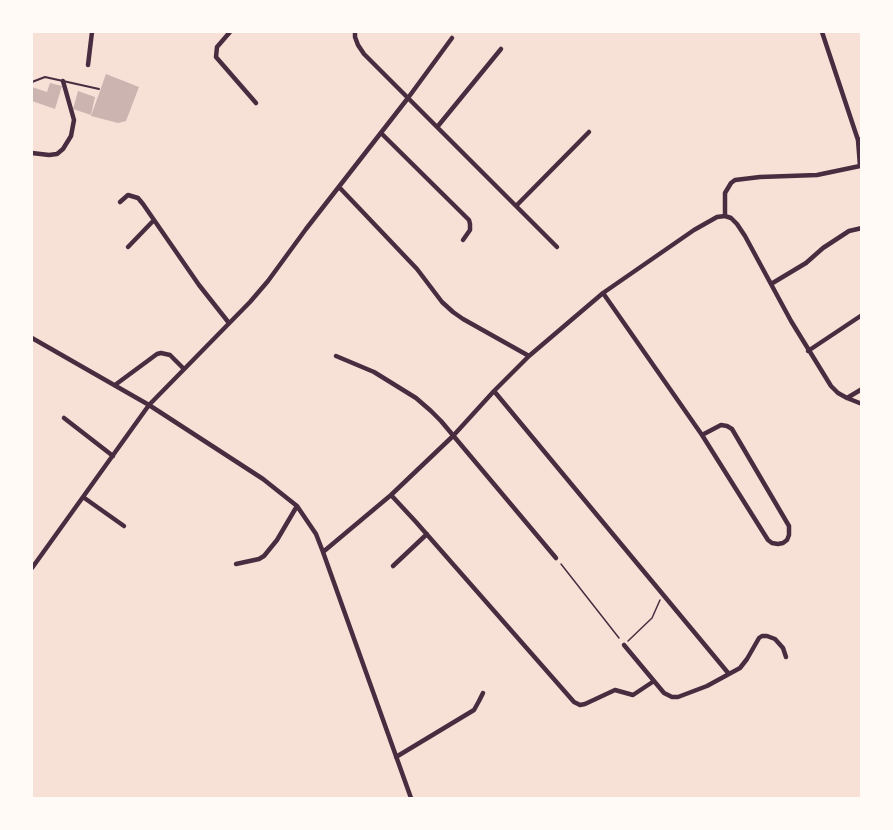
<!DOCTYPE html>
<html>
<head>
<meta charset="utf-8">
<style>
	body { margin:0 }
	#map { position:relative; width:893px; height:830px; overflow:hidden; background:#f7e1d7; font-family:Barlow,sans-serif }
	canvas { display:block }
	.frame { position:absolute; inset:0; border:33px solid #fffaf5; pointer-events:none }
</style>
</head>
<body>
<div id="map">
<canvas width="893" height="830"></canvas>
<div class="frame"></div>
</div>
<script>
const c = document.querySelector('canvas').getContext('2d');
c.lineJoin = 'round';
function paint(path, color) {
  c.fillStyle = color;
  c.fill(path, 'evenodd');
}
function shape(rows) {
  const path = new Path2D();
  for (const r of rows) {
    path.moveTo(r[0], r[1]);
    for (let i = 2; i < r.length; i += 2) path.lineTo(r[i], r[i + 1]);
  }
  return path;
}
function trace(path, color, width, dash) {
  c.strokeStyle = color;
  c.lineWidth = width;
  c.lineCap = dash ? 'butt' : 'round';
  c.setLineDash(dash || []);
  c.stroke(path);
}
const building = shape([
	[106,74,139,87,126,121,118,123,91,116],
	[50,83,62,86,55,109,32,101,32,87,47,92],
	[78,91,95,97,91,115,73,109]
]);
const path = shape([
	[561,564,619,638],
	[628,641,652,618,660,600]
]);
const service = shape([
	[32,82,45,77,99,89]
]);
const minor = shape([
	[230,32,217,47,216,57,256,103],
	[822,32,858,140],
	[452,38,408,98,557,247],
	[88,65,92,32],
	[438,126,501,49],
	[381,133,469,220,470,224,470,230,463,240],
	[32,153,49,155,57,154,63,149,71,136,74,120,63,81],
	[339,187,417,269,442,302,453,312,463,319,529,356,603,293,694,230,717,217,725,216,731,218,737,224,745,236,791,321,831,386,838,393,847,398,862,404],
	[120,202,128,195,138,198,143,204,199,285,229,323],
	[516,206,589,132],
	[725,216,725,193,731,183,735,180,760,177,817,175,860,166,858,140,862,139],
	[128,247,154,220],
	[771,284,806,263,823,248,849,231,862,228],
	[603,293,702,435,768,540,772,543,778,544,783,543,787,540,789,535,789,526,732,429,727,426,721,425,702,435],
	[32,338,149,405,263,479,297,506,316,534,323,552,411,798],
	[808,351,862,315],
	[336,356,374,372,416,398,431,411,441,421,556,558],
	[115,385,157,354,161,353,170,355,184,369],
	[494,391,729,674],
	[847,398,862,389],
	[64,418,113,456],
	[391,495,416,522,574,702,580,705,585,704,615,690,633,695,654,681],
	[83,497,124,526],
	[323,552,391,495,453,436,494,391,529,356],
	[236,564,259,559,264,556,277,540,297,506],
	[393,566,427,534],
	[32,568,149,405,250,302,268,281,306,229,408,98,364,54,358,45,355,37,355,32],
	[624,645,664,693,672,697,678,697,707,686,740,668,747,659,759,638,762,636,767,636,775,639,783,648,786,657],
	[396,757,474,710,479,701,483,693]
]);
paint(building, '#ccb4b1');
trace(path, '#4a2c40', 1.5);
trace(service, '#4a2c40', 2);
trace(minor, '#4a2c40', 4.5);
</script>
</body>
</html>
